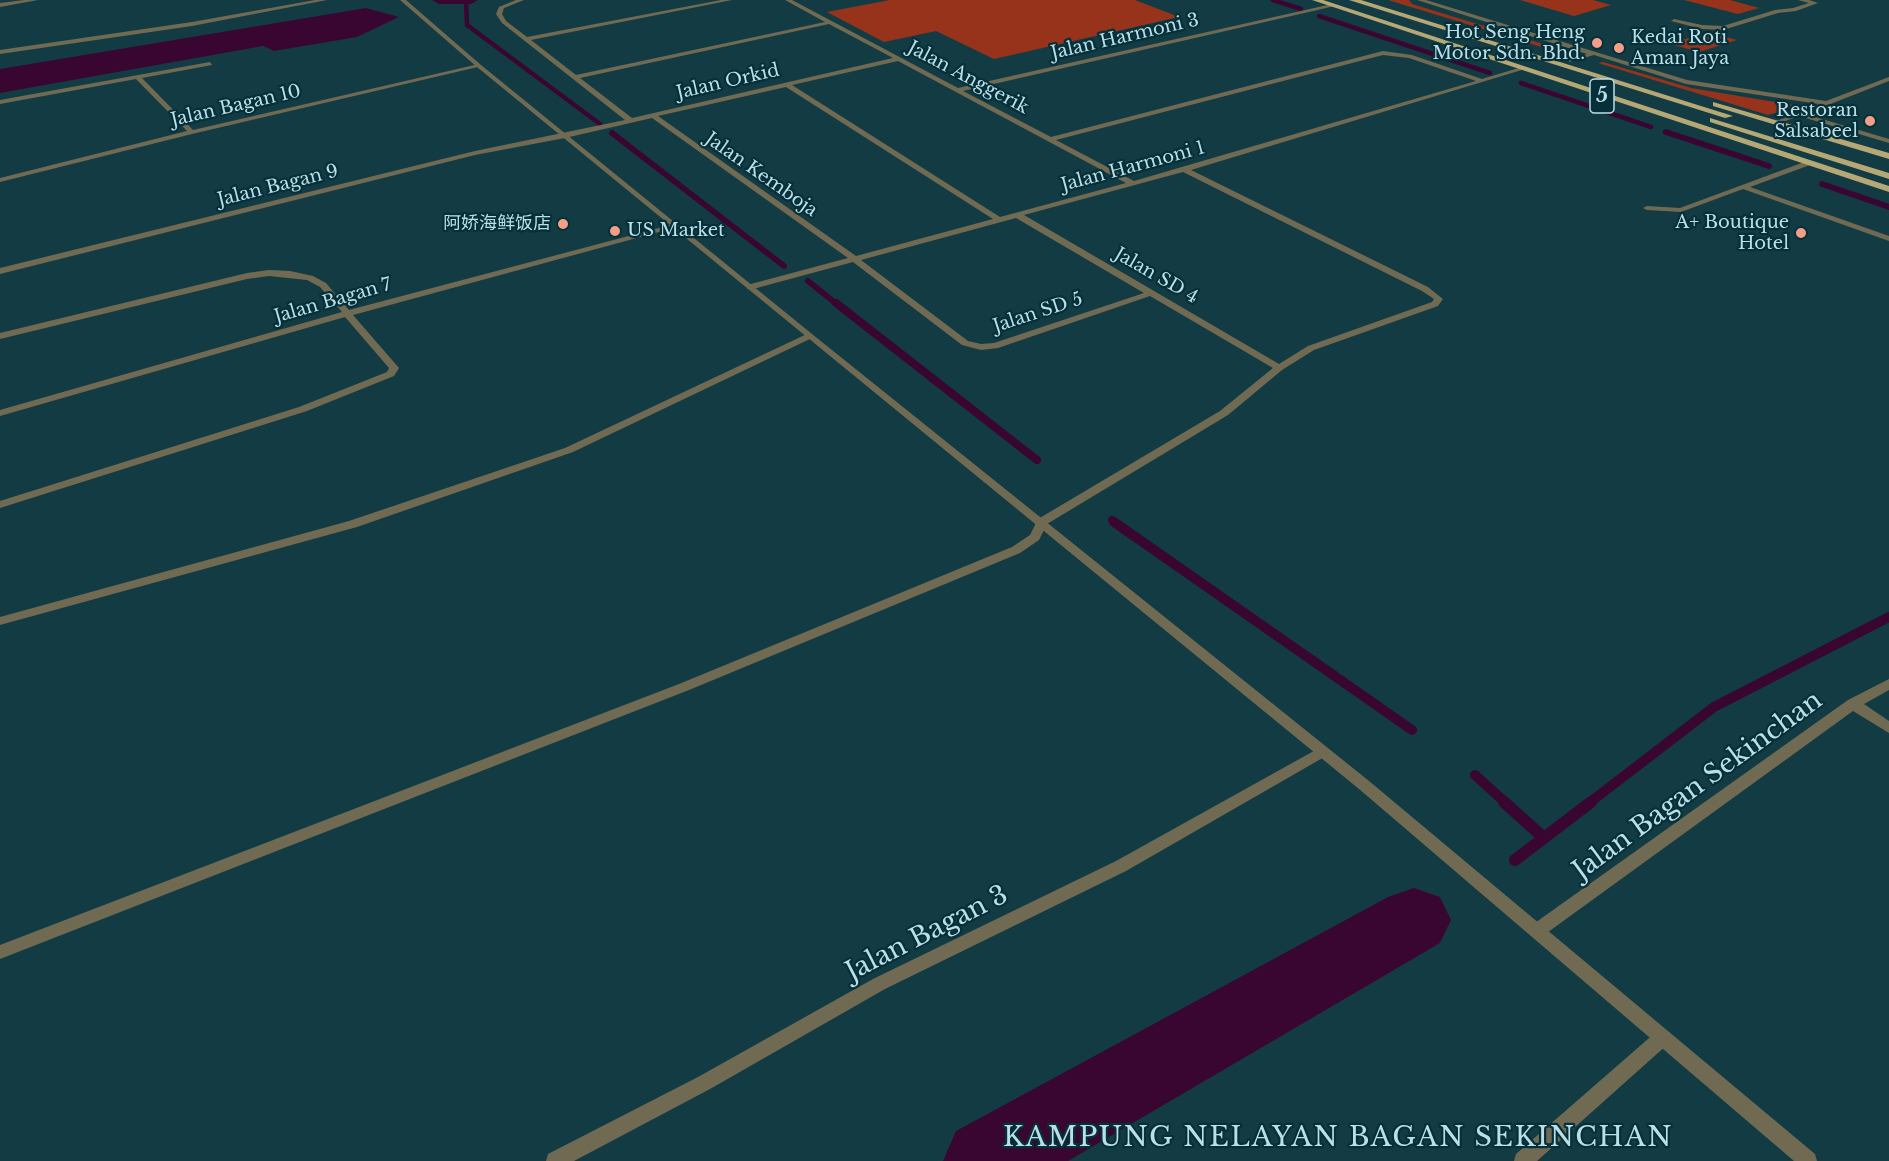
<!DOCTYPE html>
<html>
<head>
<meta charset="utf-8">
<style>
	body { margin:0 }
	canvas { display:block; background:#123b44 }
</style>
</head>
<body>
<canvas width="1889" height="1161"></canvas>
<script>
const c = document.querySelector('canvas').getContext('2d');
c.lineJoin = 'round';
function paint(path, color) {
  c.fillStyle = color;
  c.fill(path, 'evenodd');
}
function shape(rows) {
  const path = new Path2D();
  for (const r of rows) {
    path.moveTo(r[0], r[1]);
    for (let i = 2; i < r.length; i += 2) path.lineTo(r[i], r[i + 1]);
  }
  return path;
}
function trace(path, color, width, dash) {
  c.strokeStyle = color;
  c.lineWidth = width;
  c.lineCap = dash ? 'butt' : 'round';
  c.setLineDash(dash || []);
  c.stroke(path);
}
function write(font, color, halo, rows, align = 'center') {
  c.font = font + ' "Libre Baskerville","Noto Sans SC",serif';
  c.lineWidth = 4.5;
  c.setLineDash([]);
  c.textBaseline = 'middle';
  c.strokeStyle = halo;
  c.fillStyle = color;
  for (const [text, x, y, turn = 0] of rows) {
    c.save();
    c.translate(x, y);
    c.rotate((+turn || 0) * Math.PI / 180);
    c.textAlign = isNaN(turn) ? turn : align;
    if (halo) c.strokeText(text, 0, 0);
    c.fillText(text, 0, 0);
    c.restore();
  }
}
const green = shape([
	[890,0,1135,0,1179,17,994,59,936,31,884,42,827,12],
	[1388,0,1409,0,1412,4,1569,52,1558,52],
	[1520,0,1593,0,1611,5,1574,16],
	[1684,0,1730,0,1759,8,1738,14],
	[1707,32,1737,40,1699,52,1670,44],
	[1603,62,1691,88,1799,106,1768,115,1598,63]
]);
const water = shape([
	[366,8,399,17,357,37,274,51,263,46,0,93,0,69]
]);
const streamFar4 = shape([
	[466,0,467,25,600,124],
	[1273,0,1301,9],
	[1319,16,1490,73],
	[1521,83,1651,127],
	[1665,132,1671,134]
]);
const streamFar3 = shape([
	[1666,132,1769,166],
	[612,133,784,266],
	[1822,184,1889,207],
	[808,281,838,305]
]);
const streamFar2 = shape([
	[836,303,1037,460],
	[1112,520,1116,523]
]);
const streamFar1 = shape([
	[1114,522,1412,730],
	[1475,775,1506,803],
	[1589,803,1714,707,1889,617]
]);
const stream = shape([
	[1504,802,1544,838],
	[1515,860,1591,802]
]);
const canal = shape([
	[432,0,478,0,471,4,439,4,432,0]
]);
const river = shape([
	[1414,888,1440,897,1451,920,1440,943,1068,1161,943,1161,956,1131,1388,897,1414,888]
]);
const minor = shape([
	[24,0,38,0,0,7,0,3,24,0],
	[315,0,327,0,192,26,0,54,0,50,192,22,315,0],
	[516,0,524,0,504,8,502,14,506,21,527,37,721,0,732,0,531,40,576,75,825,22,785,0,792,0,958,88,1332,4,1335,6,963,91,1051,137,1383,51,1412,55,1482,79,1522,67,1525,69,1191,170,1428,287,1443,299,1438,306,1314,350,1282,370,1228,415,1047,524,1039,540,1020,553,689,690,0,959,0,945,679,684,1012,547,1030,535,1038,519,1220,411,1273,368,1150,296,998,348,981,350,962,345,853,262,753,289,747,289,747,285,848,258,652,118,565,138,475,155,0,274,0,268,475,151,625,120,502,23,496,14,499,7,516,0],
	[829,24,893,58,632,118,580,78,829,24],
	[1383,55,1409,58,1476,81,1134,181,1056,140,1383,55],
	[898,61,1126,183,1000,217,792,85,898,61],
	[786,87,993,219,856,256,658,116,786,87],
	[1183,172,1422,291,1434,299,1432,302,1308,346,1279,364,1024,215,1183,172],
	[1016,218,1144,293,994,343,981,344,968,341,861,260,1016,218],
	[1417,0,1426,0,1687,80,1826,101,1889,77,1889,81,1805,114,1889,139,1889,143,1799,116,1777,124,1774,122,1819,104,1686,84,1594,55,1569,62,1569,60,1587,54,1417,0],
	[1798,0,1809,0,1818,3,1796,11,1778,13,1723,30,1702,29,1671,21,1674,19,1702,25,1723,26,1775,10,1793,8,1809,3,1798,0],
	[210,62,212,65,142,78,193,130,479,64,482,66,192,134,0,182,0,178,187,131,136,79,0,104,0,100,210,62],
	[1807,161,1811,163,1810,165,1750,187,1889,236,1889,241,1743,189,1681,212,1647,210,1643,208,1647,206,1680,208,1807,161],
	[674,224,681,226,353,315,399,368,394,376,307,411,0,508,0,501,299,407,387,372,389,368,345,317,0,416,0,410,342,312,320,287,307,280,269,276,247,279,0,339,0,333,247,273,269,270,290,271,313,276,326,283,349,310,674,224],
	[809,333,812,334,812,338,573,452,357,527,0,625,0,617,349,521,565,448,809,333],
	[1889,679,1889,690,1864,704,1889,721,1889,733,1853,711,1544,935,1538,937,1532,935,1530,930,1532,925,1848,700,1889,679],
	[1321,747,1326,748,1328,752,1326,756,1126,871,885,989,710,1089,574,1161,546,1161,548,1154,698,1077,873,979,1116,861,1321,747],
	[1662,1030,1668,1032,1671,1038,1668,1044,1537,1161,1514,1161,1516,1154,1656,1032,1662,1030]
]);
const tertiary = shape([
	[400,0,406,0,481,65,812,334,1369,781,1815,1154,1817,1161,1794,1161,1359,789,477,67,400,0]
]);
const trunk = shape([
	[1312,0,1323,0,1889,186,1889,192,1312,0],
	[1349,0,1361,0,1733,116,1725,118,1349,0],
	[1713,102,1889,153,1889,159,1713,106,1713,102],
	[1710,118,1889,173,1889,179,1710,122,1710,118]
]);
const markers = [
	[1597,43,6,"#f49e88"],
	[1619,48,6,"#f49e88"],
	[1870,121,6,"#f49e88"],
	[563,224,6,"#f49e88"],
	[615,231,6,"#f49e88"],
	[1801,233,6,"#f49e88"]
];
const farPoinames = [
	["Hot Seng Heng",1585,33],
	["Motor Sdn. Bhd.",1585,54],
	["Kedai Roti",1631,38,"left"],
	["Aman Jaya",1631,59,"left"],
	["Restoran",1858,111],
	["Salsabeel",1858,132],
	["A+ Boutique",1789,223],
	["Hotel",1789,244],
	["阿娇海鲜饭店",551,224],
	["US Market",627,231,"left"]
];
const farStreetnames = [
	["Jalan Harmoni 3",1125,37,-13],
	["Jalan Anggerik",968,78,28],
	["Jalan Orkid",728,82,-13],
	["Jalan Bagan 10",236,106,-13],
	["Jalan Harmoni 1",1133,167,-15],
	["Jalan Kemboja",761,175,35],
	["Jalan Bagan 9",278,186,-14],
	["Jalan SD 4",1156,276,30],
	["Jalan Bagan 7",333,301,-16],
	["Jalan SD 5",1038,313,-18]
];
const shields = [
	[1602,96,24]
];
const shieldNames = [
	["5",1602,96]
];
const nearStreetnames = [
	["Jalan Bagan Sekinchan",1698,786,-36],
	["Jalan Bagan 3",927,934,-27]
];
const nearNeighbourhoodnames = [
	["KAMPUNG NELAYAN BAGAN SEKINCHAN",1338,1138]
];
paint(green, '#97331a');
paint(water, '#390632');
trace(streamFar4, '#390632', 4.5);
trace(streamFar3, '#390632', 6);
trace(streamFar2, '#390632', 8);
trace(streamFar1, '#390632', 10);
trace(stream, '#390632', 12);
paint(canal, '#390632');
paint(river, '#390632');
paint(minor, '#706a53');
paint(tertiary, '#706a53');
paint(trunk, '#b6a874');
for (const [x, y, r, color] of markers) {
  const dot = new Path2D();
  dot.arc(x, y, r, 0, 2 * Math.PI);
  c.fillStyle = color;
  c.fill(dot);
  trace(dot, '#053039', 2);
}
write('18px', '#bbdee7', '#053039', farPoinames, 'right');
write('18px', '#bbdee7', '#053039', farStreetnames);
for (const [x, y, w] of shields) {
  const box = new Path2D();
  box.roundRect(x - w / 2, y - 17, w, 34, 4.5);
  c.fillStyle = '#053039';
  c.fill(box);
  trace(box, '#bbdee7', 1.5);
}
write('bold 20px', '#bbdee7', null, shieldNames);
write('26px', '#bbdee7', '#053039', nearStreetnames);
c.letterSpacing = '1.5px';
write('27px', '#bbdee7', '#053039', nearNeighbourhoodnames);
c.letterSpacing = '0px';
</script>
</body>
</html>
